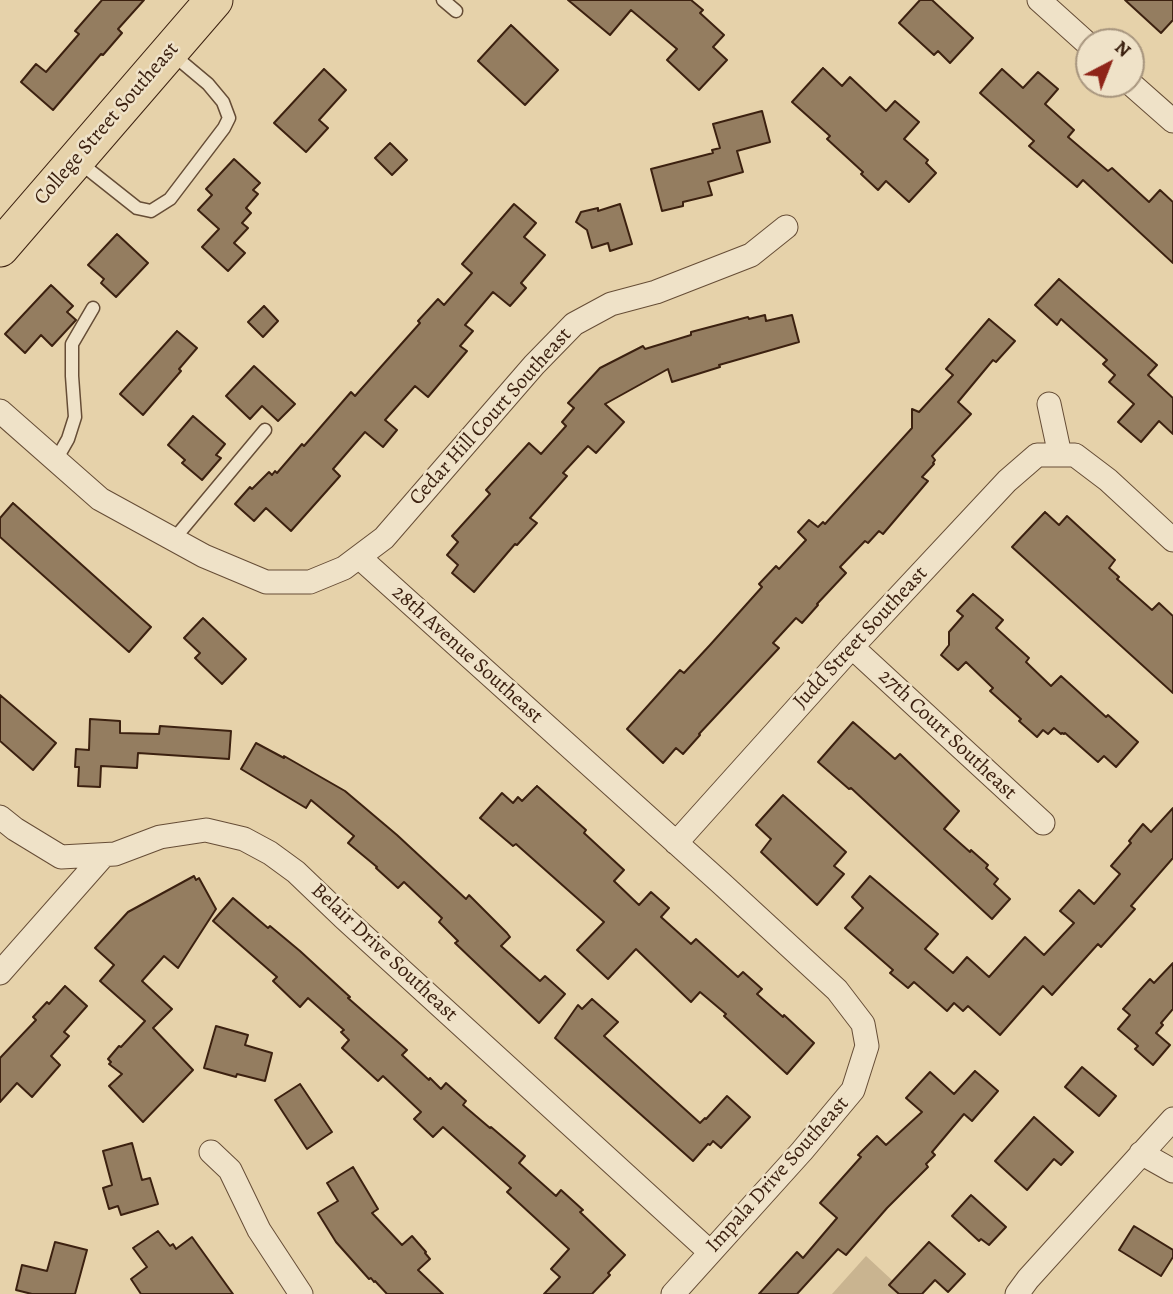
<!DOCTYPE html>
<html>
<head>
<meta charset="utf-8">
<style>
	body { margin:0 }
	#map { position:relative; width:1173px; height:1294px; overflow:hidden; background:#e6d2aa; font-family:Alegreya,serif }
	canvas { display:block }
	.north { position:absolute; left:1075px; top:28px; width:70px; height:70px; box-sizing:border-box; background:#efe2c8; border:2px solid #a7957e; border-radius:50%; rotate:42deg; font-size:19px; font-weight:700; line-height:28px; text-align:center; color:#3c2110 }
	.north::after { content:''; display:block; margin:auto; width:24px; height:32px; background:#8f2418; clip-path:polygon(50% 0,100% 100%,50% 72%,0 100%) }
</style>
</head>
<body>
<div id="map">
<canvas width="1173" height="1294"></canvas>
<div class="north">N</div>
</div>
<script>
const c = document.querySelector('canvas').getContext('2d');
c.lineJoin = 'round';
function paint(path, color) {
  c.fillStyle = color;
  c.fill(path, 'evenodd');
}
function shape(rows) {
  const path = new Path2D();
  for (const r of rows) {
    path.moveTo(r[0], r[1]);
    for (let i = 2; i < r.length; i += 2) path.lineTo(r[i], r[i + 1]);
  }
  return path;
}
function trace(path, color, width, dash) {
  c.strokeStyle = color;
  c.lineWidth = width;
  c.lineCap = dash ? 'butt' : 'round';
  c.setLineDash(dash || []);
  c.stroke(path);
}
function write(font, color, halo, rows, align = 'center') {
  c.font = font + ' Alegreya,serif';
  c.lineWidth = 5;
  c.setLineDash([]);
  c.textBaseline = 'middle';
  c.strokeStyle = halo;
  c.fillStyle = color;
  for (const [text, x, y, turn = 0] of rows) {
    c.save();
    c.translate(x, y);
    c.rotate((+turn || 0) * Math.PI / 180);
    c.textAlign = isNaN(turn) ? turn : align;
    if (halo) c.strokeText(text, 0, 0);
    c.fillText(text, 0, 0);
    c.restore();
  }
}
const green = shape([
	[866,1256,907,1294,832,1294]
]);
const building = shape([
	[102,0,144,0,118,29,122,33,103,55,101,54,53,110,21,82,36,64,46,72,79,34,75,31,102,0],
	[568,0,691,0,703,10,700,13,724,35,713,47,727,60,699,90,667,60,677,49,631,10,610,35,568,0],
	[920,0,932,0,973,38,950,63,938,51,934,55,899,23,920,0],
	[1125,0,1173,0,1173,20,1161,33,1125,0],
	[511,25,558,70,525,105,478,61,511,25],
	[823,68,842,86,850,77,886,111,895,101,919,122,904,139,928,160,926,163,936,173,909,202,886,181,878,190,861,174,863,172,827,139,830,136,792,102,823,68],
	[324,69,346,90,319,120,328,128,306,152,274,123,324,69],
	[1002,69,1023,88,1038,72,1058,89,1045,104,1074,130,1068,137,1108,171,1112,168,1149,202,1160,190,1173,202,1173,263,1083,180,1077,187,1029,146,1034,141,980,93,1002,69],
	[762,111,770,142,737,151,743,172,708,182,712,195,683,202,683,206,662,211,651,169,713,153,712,150,720,148,713,124,762,111],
	[390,143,407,160,392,175,375,158,390,143],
	[234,159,260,183,253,190,258,194,246,208,251,213,242,223,248,228,234,243,245,253,228,271,202,247,219,229,198,210,212,195,206,189,234,159],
	[514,204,536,223,524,237,545,255,521,283,526,288,510,306,493,292,465,325,473,331,460,346,467,351,428,397,415,386,385,420,397,430,383,447,365,432,333,469,340,476,291,531,266,508,254,521,235,504,250,487,252,489,269,472,272,475,275,471,277,473,302,444,304,446,312,437,351,392,355,396,420,323,418,321,438,299,444,305,472,273,462,264,514,204],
	[620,204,632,244,610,251,608,243,592,248,587,230,576,222,581,212,598,208,598,211,620,204],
	[117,234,148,263,116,297,101,283,104,279,88,265,117,234],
	[1059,279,1157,365,1148,375,1173,398,1173,434,1159,421,1141,442,1118,422,1134,404,1109,382,1115,375,1103,364,1107,360,1061,319,1057,325,1035,305,1059,279],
	[51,285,73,306,67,312,76,320,52,346,41,335,25,353,5,334,51,285],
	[264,306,278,321,263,337,248,322,264,306],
	[765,315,766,321,792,315,799,342,719,365,720,367,672,382,668,369,605,404,624,422,596,453,588,446,563,473,567,476,530,518,537,523,517,545,515,544,474,592,452,573,458,565,447,555,458,542,452,536,490,494,486,490,529,443,541,454,566,426,562,422,574,408,568,403,600,368,643,346,645,349,691,335,691,332,748,317,749,319,765,315],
	[989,319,1015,341,996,362,993,360,958,402,971,414,932,456,935,460,933,463,934,464,922,477,928,481,883,534,879,531,868,543,865,541,840,567,846,573,817,604,818,605,802,623,796,618,773,643,779,648,699,734,700,735,683,754,676,748,663,763,627,729,680,670,684,673,710,645,762,587,759,584,776,566,779,569,806,540,798,532,809,520,818,527,823,522,825,524,912,428,912,409,919,412,953,375,946,369,989,319],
	[177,331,197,348,179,369,181,371,143,415,120,394,177,331],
	[254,366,295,404,278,421,262,406,250,419,226,396,254,366],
	[193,416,225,444,216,455,221,458,202,480,182,463,185,460,168,445,193,416],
	[13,503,151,627,129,652,0,537,0,518,13,503],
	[1045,512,1059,525,1067,516,1115,560,1109,568,1119,577,1117,579,1152,610,1159,603,1173,616,1173,693,1012,547,1045,512],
	[973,594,1003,620,996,628,1029,658,1026,662,1051,686,1061,676,1106,717,1108,715,1138,742,1116,767,1104,756,1098,762,1065,733,1064,734,1062,733,1061,734,1054,728,1048,734,1043,730,1037,737,1019,721,1021,719,990,691,993,688,966,662,958,670,941,655,949,645,949,632,963,616,957,611,973,594],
	[203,618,246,659,222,684,195,658,200,653,184,638,203,618],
	[0,695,56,743,33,770,0,741,0,695],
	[90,719,120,721,120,733,159,734,160,726,231,731,229,759,138,753,137,768,101,766,100,787,78,786,79,767,75,767,76,749,89,750,90,719],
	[853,722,895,759,900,754,959,811,944,829,970,852,971,850,988,865,986,868,998,879,994,884,1010,899,992,919,851,788,849,789,818,762,853,722],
	[256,743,284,758,284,756,345,791,397,835,466,899,469,895,507,933,510,937,501,946,540,981,545,976,565,994,539,1023,455,943,458,941,439,922,442,918,404,882,398,888,376,868,377,867,348,843,354,836,311,800,306,808,241,769,256,743],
	[537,786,586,830,584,833,624,870,614,881,639,905,651,892,669,908,661,917,691,944,696,939,738,977,743,972,762,989,757,994,783,1017,784,1015,814,1043,787,1074,724,1016,726,1014,700,992,691,1002,636,949,608,979,577,950,604,922,516,844,513,846,480,818,502,793,513,803,518,797,522,801,537,786],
	[783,795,846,852,834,866,844,874,817,905,761,852,771,839,756,825,783,795],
	[1173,808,1173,858,1131,906,1135,909,1101,947,1098,944,1052,995,1043,986,1000,1035,968,1006,963,1011,954,1003,947,1011,914,982,908,988,890,973,893,970,845,928,863,908,852,897,870,876,938,934,925,949,953,973,967,957,989,977,1025,937,1044,955,1074,923,1060,911,1079,890,1094,904,1120,874,1111,866,1131,843,1129,841,1143,824,1151,832,1173,808],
	[194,876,196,880,199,878,216,909,178,968,164,956,142,981,172,1009,153,1028,193,1070,143,1122,109,1086,122,1074,109,1064,111,1062,108,1059,119,1046,121,1047,145,1021,100,981,114,965,95,948,128,912,194,876],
	[233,898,268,928,270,926,300,951,350,997,348,998,407,1050,402,1055,429,1080,430,1078,441,1089,446,1083,466,1101,463,1105,490,1128,491,1127,525,1156,519,1163,556,1196,561,1190,583,1210,580,1212,625,1255,608,1273,610,1275,592,1294,544,1294,560,1277,551,1269,569,1249,507,1192,511,1188,443,1127,433,1137,414,1119,421,1112,383,1076,378,1081,342,1048,349,1040,341,1032,344,1030,308,998,300,1007,273,981,277,977,213,921,233,898],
	[1173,963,1173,1009,1161,1023,1163,1025,1156,1033,1170,1045,1153,1065,1135,1049,1138,1046,1118,1029,1130,1015,1123,1009,1150,979,1154,983,1173,963],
	[65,986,87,1006,64,1032,69,1036,51,1056,60,1065,32,1097,17,1083,0,1102,0,1058,36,1020,33,1017,47,1002,49,1004,65,986],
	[592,999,618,1022,604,1036,700,1123,705,1118,706,1119,727,1096,750,1117,721,1148,713,1141,710,1145,708,1144,693,1161,555,1038,578,1005,582,1009,592,999],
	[216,1026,248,1035,245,1045,272,1053,265,1081,237,1074,236,1077,204,1068,216,1026],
	[1082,1067,1116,1096,1099,1116,1065,1087,1082,1067],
	[975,1071,998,1091,972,1121,964,1114,932,1152,935,1155,926,1164,928,1167,887,1208,846,1255,838,1249,797,1294,759,1294,797,1252,803,1258,837,1218,820,1203,861,1157,858,1155,877,1136,886,1145,922,1112,906,1098,930,1072,954,1094,975,1071],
	[300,1084,332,1132,307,1149,275,1100,300,1084],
	[1034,1117,1073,1152,1061,1165,1054,1159,1027,1190,995,1161,1034,1117],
	[132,1143,142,1180,150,1178,158,1204,121,1215,118,1206,109,1209,103,1188,112,1185,103,1151,132,1143],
	[353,1167,378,1209,372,1213,402,1245,412,1236,426,1252,425,1253,430,1259,418,1270,443,1294,387,1294,375,1281,374,1282,371,1278,369,1279,336,1242,318,1213,338,1201,327,1183,353,1167],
	[971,1195,1006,1227,989,1245,981,1239,979,1241,952,1216,971,1195],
	[1134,1226,1173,1250,1173,1257,1161,1276,1119,1250,1134,1226],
	[158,1231,170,1246,173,1244,176,1249,192,1237,233,1294,141,1294,131,1279,147,1267,133,1248,158,1231],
	[55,1242,87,1250,75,1294,32,1294,16,1290,22,1265,47,1271,55,1242],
	[929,1242,965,1274,948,1292,935,1280,922,1294,899,1294,889,1285,929,1242]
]);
const service = shape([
	[443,0,456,11],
	[79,162,137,208,151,211,170,199,224,128,229,118,223,102,208,84,171,53],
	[56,460,68,439,75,417,72,376,72,344,93,308],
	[174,539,265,430]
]);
const minor = shape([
	[1039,0,1089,45],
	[1131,84,1173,121],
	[1049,404,1060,455],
	[0,411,100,499,204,556,266,582,310,582,344,568,384,538,534,365,574,324,611,304,656,292,751,255,786,227],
	[359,557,722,884,837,990,863,1024,867,1046,853,1090,802,1151,673,1294],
	[852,647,1043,823],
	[0,817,15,829,61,857,115,854,160,837,206,830,244,839,270,853,296,872,343,917,710,1252],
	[676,843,852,647,1007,481,1037,455,1075,455,1108,480,1173,540],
	[0,973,104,855],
	[211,1152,230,1170,259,1230,301,1294],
	[1141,1153,1173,1171],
	[1017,1294,1028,1279,1173,1119]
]);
const primary = shape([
	[0,248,214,0]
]);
const streetNames = [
	["College Street Southeast",107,124,-49],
	["Cedar Hill Court Southeast",491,417,-48],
	["Judd Street Southeast",861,638,-47],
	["28th Avenue Southeast",467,655,42],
	["27th Court Southeast",947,735,43],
	["Belair Drive Southeast",384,953,43],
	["Impala Drive Southeast",778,1175,-48]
];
paint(green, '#c9b490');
paint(building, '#947d60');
trace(building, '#3c2110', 2);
trace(service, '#664d36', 15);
trace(minor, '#664d36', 25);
trace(primary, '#3c2110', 39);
trace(service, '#efe2c8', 12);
trace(minor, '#efe2c8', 23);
trace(primary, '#e6d2aa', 37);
write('21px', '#3c2110', '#efe2c8', streetNames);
</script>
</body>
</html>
